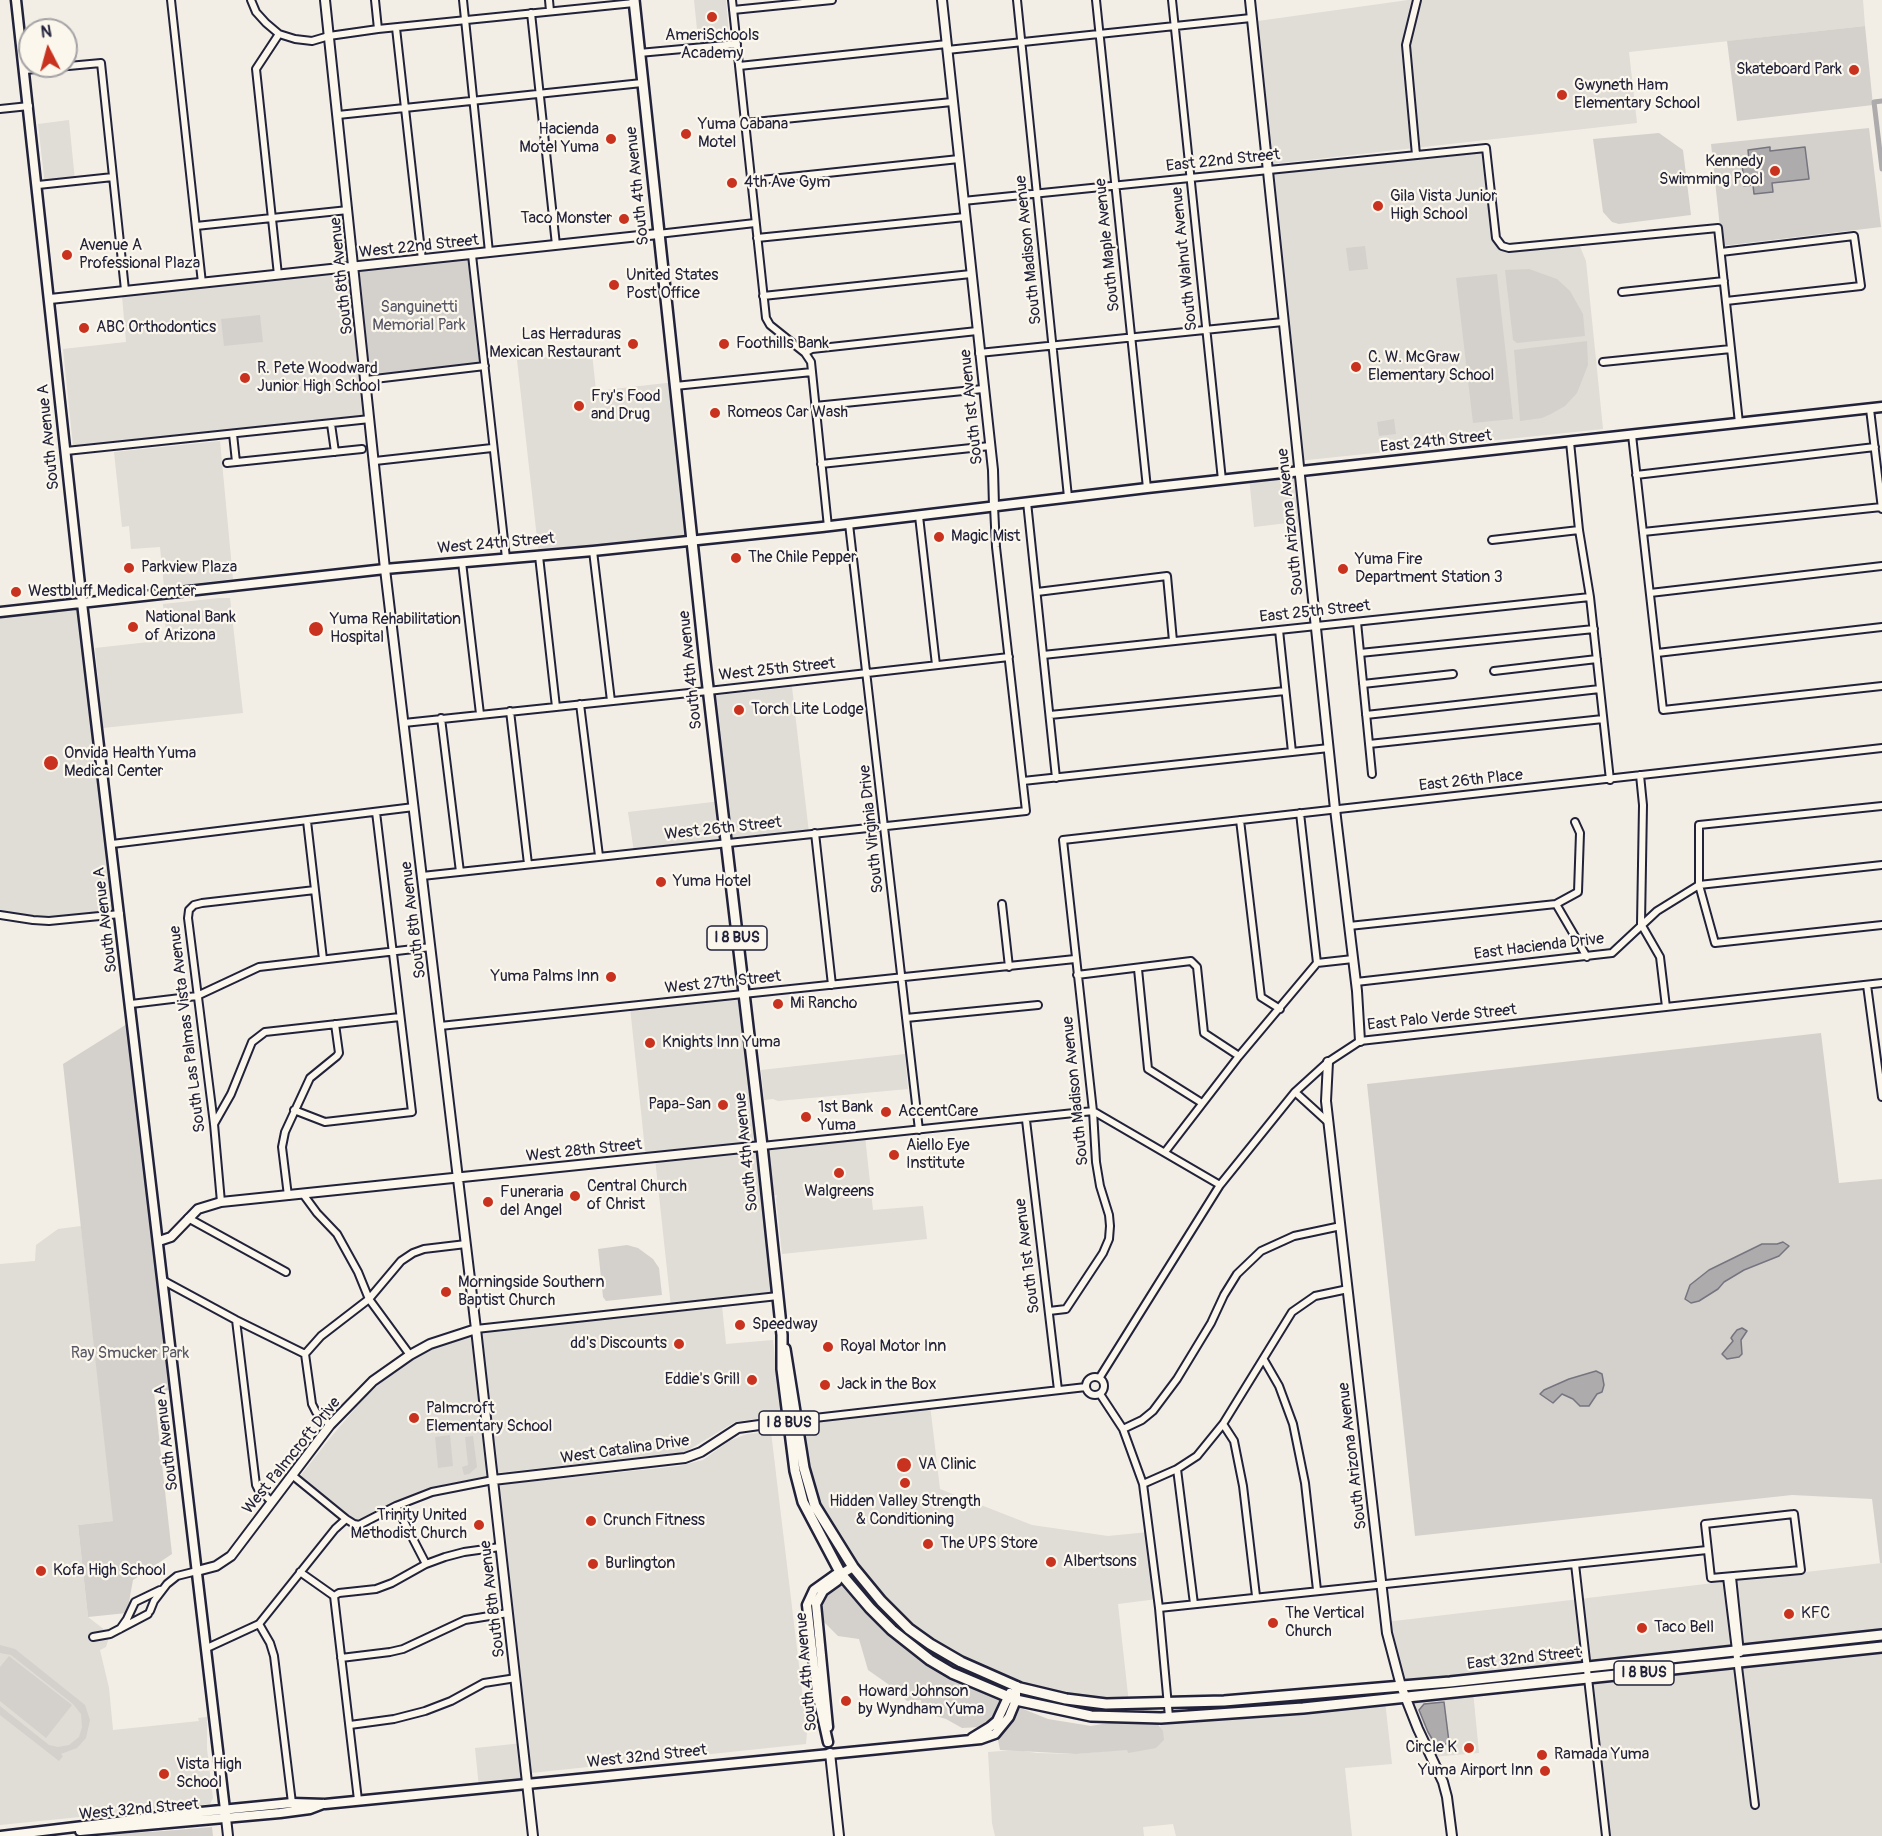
<!DOCTYPE html>
<html>
<head>
<meta charset="utf-8">
<style>
	body { margin:0 }
	#map { position:relative; width:1882px; height:1836px; overflow:hidden; background:#f2eee5; font-family:Pangolin,sans-serif }
	canvas { display:block }
	.north { position:absolute; left:18px; top:18px; width:60px; height:60px; box-sizing:border-box; background:#fbf7ec; border:2px solid #a4a2a5; border-radius:50%; rotate:354deg; font-size:16px; font-weight:700; line-height:24px; text-align:center; color:#22223b }
	.north::after { content:''; display:block; margin:auto; width:21px; height:27px; background:#c8321e; clip-path:polygon(50% 0,100% 100%,50% 72%,0 100%) }
</style>
</head>
<body>
<div id="map">
<canvas width="1882" height="1836"></canvas>
<div class="north">N</div>
</div>
<script>
const c = document.querySelector('canvas').getContext('2d');
c.lineJoin = 'round';
function paint(path, color) {
  c.fillStyle = color;
  c.fill(path, 'evenodd');
}
function shape(rows) {
  const path = new Path2D();
  for (const r of rows) {
    if (r.length === 3) {
      path.moveTo(r[0] + r[2], r[1]);
      path.arc(r[0], r[1], r[2], 0, 2 * Math.PI);
      continue;
    }
    path.moveTo(r[0], r[1]);
    for (let i = 2; i < r.length; i += 2) path.lineTo(r[i], r[i + 1]);
  }
  return path;
}
function trace(path, color, width, dash) {
  c.strokeStyle = color;
  c.lineWidth = width;
  c.lineCap = dash ? 'butt' : 'round';
  c.setLineDash(dash || []);
  c.stroke(path);
}
function write(font, color, halo, rows, align = 'center') {
  c.font = font + ' Pangolin,sans-serif';
  c.lineWidth = 4.5;
  c.setLineDash([]);
  c.textBaseline = 'middle';
  c.strokeStyle = halo;
  c.fillStyle = color;
  for (const [text, x, y, turn = 0] of rows) {
    c.save();
    c.translate(x, y);
    c.rotate((+turn || 0) * Math.PI / 180);
    c.textAlign = isNaN(turn) ? turn : align;
    if (halo) c.strokeText(text, 0, 0);
    c.fillText(text, 0, 0);
    c.restore();
  }
}
const built = shape([
	[694,0,726,0,729,36,698,39],
	[1408,0,1863,0,1865,26,1629,52,1637,123,1272,164,1258,21],
	[69,120,75,181,45,185,38,124],
	[1486,148,1496,238,1502,246,1578,241,1581,249,1586,261,1603,429,1298,461,1266,171],
	[348,272,365,415,73,446,63,349,126,342,122,296],
	[592,353,596,391,675,382,692,541,539,556,517,360],
	[220,441,233,579,164,587,160,547,131,549,129,526,122,527,114,452],
	[1299,471,1304,521,1254,527,1249,477],
	[219,598,230,598,243,713,103,728,95,648,167,640,163,604],
	[82,603,120,914,51,920,0,915,0,612],
	[792,687,809,833,634,852,628,812,721,801,709,696],
	[743,995,762,1146,865,1136,873,1210,923,1206,927,1239,782,1254,776,1199,777,1195,768,1196,778,1296,671,1307,655,1158,646,1159,630,1007],
	[905,1054,908,1089,778,1101,773,1099,764,1100,761,1070],
	[81,1226,114,1521,78,1525,88,1617,110,1634,106,1647,100,1650,109,1688,113,1730,199,1721,198,1718,207,1717,207,1749,213,1798,210,1804,0,1825,0,1264,35,1261,36,1245,58,1229],
	[722,1306,726,1344,773,1340,781,1415,735,1422,685,1452,497,1473,481,1332],
	[467,1336,472,1339,487,1473,486,1477,446,1484,423,1491,379,1509,361,1520,354,1520,302,1480,301,1475,331,1437,364,1398,382,1382,403,1365,424,1353],
	[930,1405,940,1489,1032,1525,1108,1536,1149,1532,1157,1599,1118,1604,1129,1704,1106,1704,1016,1686,930,1644,881,1601,815,1506,798,1420],
	[771,1432,807,1732,806,1744,531,1773,498,1485,679,1466,703,1460,729,1441,747,1434],
	[1882,1563,1882,1836,1606,1836,1588,1679,1473,1691,1479,1753,1432,1757,1401,1686,1386,1622],
	[1385,1701,1392,1764,1345,1768,1352,1836,1176,1836,1173,1824,1143,1827,1144,1836,995,1836,992,1823,988,1752,1016,1750,1037,1753,1076,1754,1127,1749,1160,1728,1161,1718],
	[523,1743,527,1784,479,1788,475,1748]
]);
const green = shape([
	[1865,26,1873,105,1737,121,1727,41],
	[1869,128,1881,227,1722,246,1711,144],
	[1659,133,1683,150,1691,215,1619,224,1612,222,1603,212,1593,139],
	[1365,246,1368,269,1349,271,1346,248],
	[468,259,480,363,370,375,359,271],
	[1529,269,1557,279,1570,291,1583,314,1585,336,1517,343,1513,340,1505,270],
	[1497,274,1513,419,1473,423,1456,278],
	[260,315,263,342,224,346,221,319],
	[1587,341,1588,365,1577,393,1565,406,1551,414,1542,418,1520,421,1514,350],
	[1394,419,1396,434,1379,436,1377,422],
	[127,1024,169,1390,154,1392,172,1554,133,1580,127,1613,88,1617,78,1525,113,1521,63,1064],
	[1821,1033,1839,1183,1882,1179,1882,1563,1880,1563,1872,1499,1792,1495,1415,1536,1367,1084],
	[627,1245,638,1248,653,1259,659,1268,662,1295,606,1301,603,1297,598,1249],
	[450,1435,453,1466,438,1468,435,1437],
	[473,1436,477,1467,469,1474,464,1475,462,1467,468,1465,465,1437],
	[839,1585,847,1588,882,1627,930,1664,991,1696,1048,1719,1091,1726,1108,1723,1157,1723,1163,1731,1164,1740,1156,1748,1134,1752,1128,1753,1127,1750,1076,1754,1000,1750,998,1740,980,1727,962,1728,946,1719,922,1712,921,1700,907,1701,895,1689,868,1670,859,1639,838,1636,823,1621,821,1607,823,1599,827,1591],
	[0,1645,15,1649,85,1705,90,1720,86,1738,77,1748,61,1754,63,1756,59,1761,0,1715,0,1706,49,1745,58,1747,69,1745,79,1737,82,1727,81,1714,73,1704,11,1655,0,1653],
	[9,1656,72,1705,46,1738,0,1701,0,1667],
	[212,1827,213,1836,80,1836,164,1831]
]);
const water = shape([
	[1770,147,1770,151,1805,147,1809,179,1772,183,1773,192,1754,194,1753,185,1744,186,1742,162,1749,161,1748,150,1770,147],
	[1783,1242,1789,1246,1779,1256,1744,1270,1724,1282,1718,1289,1699,1301,1691,1303,1685,1299,1690,1285,1709,1270,1762,1244,1777,1244,1783,1242],
	[1742,1328,1747,1331,1741,1340,1742,1354,1739,1357,1727,1359,1722,1354,1733,1341,1731,1338,1733,1335,1737,1330,1742,1328],
	[1596,1371,1602,1374,1604,1385,1602,1392,1597,1394,1589,1406,1580,1406,1573,1399,1562,1394,1553,1403,1540,1394,1544,1390,1569,1379,1596,1371],
	[1444,1702,1449,1742,1438,1749,1428,1732,1419,1710,1424,1704,1444,1702]
]);
const canal = shape([
	[1882,101,1874,102,1882,169]
]);
const minor = shape([
	[171,0,202,283],
	[251,0,256,12,266,23,279,34,295,39,312,41,329,36,378,29,634,3],
	[375,0,378,29],
	[463,0,489,252],
	[549,0,550,11],
	[732,0,766,318,770,325,805,353,811,362,828,527],
	[1017,0,1068,497],
	[1096,0,1147,488],
	[1172,0,1222,480],
	[733,10,832,0],
	[531,13,556,245],
	[396,28,422,260],
	[947,50,1251,18],
	[639,53,737,44],
	[739,66,947,44],
	[25,70,101,63,125,290],
	[0,109,29,106],
	[338,115,642,83],
	[745,123,952,102],
	[1416,155,1406,45,1417,0],
	[752,181,959,159],
	[38,185,113,177],
	[963,201,1486,148,1496,238,1502,246,1509,248,1718,228,1739,423],
	[196,226,348,210],
	[658,234,755,223],
	[757,238,965,217],
	[1721,252,1854,236,1861,286,1726,301],
	[472,255,506,558],
	[278,275,256,69,279,34],
	[1622,292,1724,281],
	[763,296,971,274],
	[805,353,812,349,977,331],
	[979,353,1283,322],
	[1603,362,1731,349],
	[366,380,485,366],
	[675,386,812,372],
	[815,406,983,389],
	[1870,409,1882,509],
	[331,424,335,452],
	[233,434,236,462],
	[1632,435,1663,710,1882,686],
	[1570,442,1579,530,1590,597,1610,780],
	[66,451,370,419],
	[375,461,492,448],
	[227,463,362,449],
	[821,464,990,446],
	[1636,475,1875,447],
	[1027,502,1056,778],
	[919,516,936,665],
	[849,524,919,1130],
	[1643,532,1882,507],
	[1492,540,1579,530],
	[593,551,611,701],
	[539,556,556,707],
	[462,562,480,714],
	[1037,592,1167,576,1173,641],
	[1650,593,1882,566],
	[1357,622,1372,774],
	[1279,630,1292,752],
	[1360,653,1594,629],
	[1657,653,1882,627],
	[1043,655,1590,597],
	[1494,671,1597,659],
	[1363,684,1453,674],
	[580,704,599,856],
	[510,711,528,864],
	[1050,715,1285,691],
	[1366,715,1600,689],
	[441,718,460,872],
	[404,723,708,691,1009,657],
	[1369,744,1603,719],
	[1640,775,1643,805,1641,924,1660,957,1666,1007],
	[1023,781,1329,748],
	[1882,806,1699,825,1699,885,1715,943,1882,925],
	[1300,813,1317,963],
	[1240,820,1261,997,1280,1009],
	[307,821,323,959],
	[815,833,832,985],
	[112,844,414,807],
	[422,876,1026,811,996,547,994,506],
	[1002,904,1009,967],
	[1556,904,1578,892,1580,833,1575,822],
	[0,915,33,920,49,921,120,914],
	[1349,926,1556,904,1587,957],
	[1138,969,1148,1069,1202,1103],
	[1077,975,1191,961,1197,967,1204,1033,1239,1056],
	[1356,982,1612,953,1657,911,1699,885,1882,865],
	[1867,985,1882,1097],
	[131,1004,197,996,259,967,431,947],
	[906,1018,1038,1005],
	[440,1026,1075,959],
	[1295,1092,1329,1123],
	[294,1110,325,1122,412,1112,376,812],
	[1026,1120,1058,1390],
	[214,1124,231,1094,252,1042,265,1032,400,1017],
	[762,1146,1093,1111,1220,1185],
	[1165,1152,1239,1056,1317,963,1353,959],
	[303,1194,317,1213,337,1234,358,1272,369,1299,410,1355],
	[288,1196,282,1147,285,1132,310,1078,337,1056,339,1053,335,1024],
	[221,1202,214,1124,188,918,189,910,194,905,202,903,315,890],
	[188,1218,286,1272],
	[164,1281,236,1320,305,1354],
	[1049,1311,1066,1309,1103,1253,1109,1239,1110,1226,1109,1215,1100,1186,1096,1162,1093,1111,1063,840,1882,748],
	[236,1320,256,1485,258,1489,272,1502],
	[476,1329,778,1296],
	[305,1354,321,1336,369,1299,401,1261,413,1253,424,1249,466,1244],
	[305,1354,312,1404,316,1412,330,1425],
	[1264,1360,1279,1386,1293,1424,1305,1483,1317,1590],
	[1095,1386,9],
	[1100,1377,1220,1185,1295,1092,1328,1062,1360,1041,1882,983],
	[1100,1394,1123,1429,1143,1484,1159,1608,1169,1717],
	[797,1420,1086,1387],
	[1223,1424,1234,1441,1243,1486,1256,1596],
	[1123,1429,1142,1420,1153,1411,1177,1379,1211,1323,1224,1295,1237,1274,1261,1251,1294,1236,1341,1226],
	[1177,1469,1194,1604],
	[292,1475,346,1519,354,1524,359,1525,396,1506,432,1492,493,1480],
	[1143,1484,1177,1469,1197,1456,1223,1424,1292,1312,1315,1296,1348,1289],
	[396,1506,426,1564],
	[1794,1514,1801,1570,1711,1578,1705,1524,1794,1514],
	[1575,1564,1606,1836],
	[300,1572,334,1596,358,1800],
	[1727,1577,1755,1805],
	[1732,1577,1740,1653],
	[334,1596,339,1593,376,1589,392,1583,426,1564,445,1557,464,1552,500,1547],
	[1159,1608,1707,1550],
	[150,1611,154,1601,167,1584,177,1576,197,1571],
	[259,1624,270,1643,274,1656,292,1803],
	[120,1629,127,1619,135,1602,160,1590],
	[93,1637,110,1634,148,1614],
	[207,1648,259,1624,335,1529,346,1519],
	[341,1658,390,1652,403,1649,465,1620,508,1613],
	[350,1725,394,1719,425,1711,451,1701,484,1683,516,1678]
]);
const tertiary = shape([
	[325,0,385,569,476,1329,533,1836],
	[942,0,993,470,994,506],
	[1250,0,1335,809,1357,991,1360,1041],
	[50,299,658,234],
	[1328,1062,1326,1101,1387,1633,1401,1686,1418,1729,1443,1782,1447,1797,1452,1836],
	[159,1241,171,1237,198,1209,221,1202,762,1146],
	[493,1480,685,1458,701,1452,738,1428,788,1421],
	[197,1571,216,1566,231,1556,330,1425,373,1381,410,1355,430,1344,476,1329],
	[830,1753,839,1836],
	[226,1818,228,1836]
]);
const secondary = shape([
	[16,0,82,603,226,1818],
	[0,612,385,569,593,551,822,527,1147,488,1882,407],
	[828,1727,816,1604,823,1591,837,1581,841,1574],
	[972,1738,990,1727,997,1721,1010,1693],
	[828,1742,817,1693,807,1605,814,1590,835,1575,841,1574,853,1567],
	[80,1831,280,1813,310,1809,323,1804],
	[1,1836,191,1813,292,1803,325,1804,981,1739,995,1734,1009,1717,1016,1700,1016,1686]
]);
const primary = shape([
	[634,0,705,662,762,1146,782,1335,782,1369,795,1471,803,1502,841,1574,870,1608,892,1630,930,1660,952,1673,1016,1700,1091,1716,1161,1718,1303,1708,1882,1647],
	[785,1349,804,1468,815,1506,853,1567,881,1601,909,1629,930,1644,961,1662,1020,1688,1066,1699,1106,1704,1224,1701,1450,1682,1882,1635]
]);
const markers = [
	[712,17,6,"#c8321e"],
	[1854,70,6,"#c8321e"],
	[1562,95,6,"#c8321e"],
	[686,134,6,"#c8321e"],
	[611,139,6,"#c8321e"],
	[1775,171,6,"#c8321e"],
	[732,183,6,"#c8321e"],
	[1378,206,6,"#c8321e"],
	[624,219,6,"#c8321e"],
	[67,255,6,"#c8321e"],
	[614,285,6,"#c8321e"],
	[84,328,6,"#c8321e"],
	[633,344,6,"#c8321e"],
	[724,344,6,"#c8321e"],
	[1356,367,6,"#c8321e"],
	[245,378,6,"#c8321e"],
	[579,406,6,"#c8321e"],
	[715,413,6,"#c8321e"],
	[939,537,6,"#c8321e"],
	[736,558,6,"#c8321e"],
	[129,568,6,"#c8321e"],
	[1343,569,6,"#c8321e"],
	[16,592,6,"#c8321e"],
	[133,627,6,"#c8321e"],
	[316,629,8,"#c8321e"],
	[739,710,6,"#c8321e"],
	[51,763,8,"#c8321e"],
	[661,882,6,"#c8321e"],
	[611,977,6,"#c8321e"],
	[778,1004,6,"#c8321e"],
	[650,1043,6,"#c8321e"],
	[723,1105,6,"#c8321e"],
	[886,1112,6,"#c8321e"],
	[806,1117,6,"#c8321e"],
	[894,1155,6,"#c8321e"],
	[839,1173,6,"#c8321e"],
	[575,1196,6,"#c8321e"],
	[488,1202,6,"#c8321e"],
	[446,1292,6,"#c8321e"],
	[740,1325,6,"#c8321e"],
	[679,1344,6,"#c8321e"],
	[828,1347,6,"#c8321e"],
	[752,1380,6,"#c8321e"],
	[825,1385,6,"#c8321e"],
	[414,1418,6,"#c8321e"],
	[904,1465,8,"#c8321e"],
	[905,1483,6,"#c8321e"],
	[591,1521,6,"#c8321e"],
	[479,1525,6,"#c8321e"],
	[928,1544,6,"#c8321e"],
	[1051,1562,6,"#c8321e"],
	[593,1564,6,"#c8321e"],
	[41,1571,6,"#c8321e"],
	[1789,1614,6,"#c8321e"],
	[1273,1623,6,"#c8321e"],
	[1642,1628,6,"#c8321e"],
	[846,1701,6,"#c8321e"],
	[1469,1748,6,"#c8321e"],
	[1542,1755,6,"#c8321e"],
	[1545,1771,6,"#c8321e"],
	[164,1774,6,"#c8321e"]
];
const shields = [
	[737,938,60],
	[789,1423,60],
	[1644,1673,60]
];
const shieldNames = [
	["I 8 BUS",737,938],
	["I 8 BUS",789,1423],
	["I 8 BUS",1644,1673]
];
const poiNames = [
	["AmeriSchools",712,36,"center"],
	["Academy",712,54,"center"],
	["Skateboard Park",1842,70,"right"],
	["Gwyneth Ham",1574,86],
	["Elementary School",1574,104],
	["Yuma Cabana",698,125],
	["Motel",698,143],
	["Hacienda",599,130,"right"],
	["Motel Yuma",599,148,"right"],
	["Kennedy",1763,162,"right"],
	["Swimming Pool",1763,180,"right"],
	["4th Ave Gym",744,183],
	["Gila Vista Junior",1390,197],
	["High School",1390,215],
	["Taco Monster",612,219,"right"],
	["Avenue A",79,246],
	["Professional Plaza",79,264],
	["United States",626,276],
	["Post Office",626,294],
	["ABC Orthodontics",96,328],
	["Las Herraduras",621,335,"right"],
	["Mexican Restaurant",621,353,"right"],
	["Foothills Bank",736,344],
	["C. W. McGraw",1368,358],
	["Elementary School",1368,376],
	["R. Pete Woodward",257,369],
	["Junior High School",257,387],
	["Fry's Food",591,397],
	["and Drug",591,415],
	["Romeos Car Wash",727,413],
	["Magic Mist",951,537],
	["The Chile Pepper",748,558],
	["Yuma Fire",1355,560],
	["Department Station 3",1355,578],
	["Parkview Plaza",141,568],
	["Westbluff Medical Center",28,592],
	["National Bank",145,618],
	["of Arizona",145,636],
	["Yuma Rehabilitation",330,620],
	["Hospital",330,638],
	["Torch Lite Lodge",751,710],
	["Onvida Health Yuma",64,754],
	["Medical Center",64,772],
	["Yuma Hotel",673,882],
	["Yuma Palms Inn",599,977,"right"],
	["Mi Rancho",790,1004],
	["Knights Inn Yuma",662,1043],
	["Papa-San",711,1105,"right"],
	["1st Bank",818,1108],
	["Yuma",818,1126],
	["AccentCare",898,1112],
	["Aiello Eye",906,1146],
	["Institute",906,1164],
	["Central Church",587,1187],
	["of Christ",587,1205],
	["Walgreens",839,1192,"center"],
	["Funeraria",500,1193],
	["del Angel",500,1211],
	["Morningside Southern",458,1283],
	["Baptist Church",458,1301],
	["Speedway",752,1325],
	["dd's Discounts",667,1344,"right"],
	["Royal Motor Inn",840,1347],
	["Eddie's Grill",740,1380,"right"],
	["Jack in the Box",837,1385],
	["Palmcroft",426,1409],
	["Elementary School",426,1427],
	["VA Clinic",918,1465],
	["Hidden Valley Strength",905,1502,"center"],
	["& Conditioning",905,1520,"center"],
	["Trinity United",467,1516,"right"],
	["Methodist Church",467,1534,"right"],
	["Crunch Fitness",603,1521],
	["The UPS Store",940,1544],
	["Albertsons",1063,1562],
	["Burlington",605,1564],
	["Kofa High School",53,1571],
	["The Vertical",1285,1614],
	["Church",1285,1632],
	["KFC",1801,1614],
	["Taco Bell",1654,1628],
	["Howard Johnson",858,1692],
	["by Wyndham Yuma",858,1710],
	["Circle K",1457,1748,"right"],
	["Ramada Yuma",1554,1755],
	["Vista High",176,1765],
	["School",176,1783],
	["Yuma Airport Inn",1533,1771,"right"]
];
const streetNames = [
	["East 22nd Street",1223,161,-6],
	["South 4th Avenue",638,186,-96],
	["South Maple Avenue",1108,245,-96],
	["West 22nd Street",419,247,-6],
	["South Madison Avenue",1029,250,-96],
	["South Walnut Avenue",1185,259,-96],
	["South 8th Avenue",342,276,-96],
	["South 1st Avenue",972,407,-96],
	["South Avenue A",49,437,-96],
	["East 24th Street",1436,442,-6],
	["South Arizona Avenue",1291,522,-96],
	["West 24th Street",496,544,-5],
	["East 25th Street",1315,612,-6],
	["South 4th Avenue",691,670,-96],
	["West 25th Street",777,670,-6],
	["East 26th Place",1471,781,-6],
	["West 26th Street",723,829,-6],
	["South Virginia Drive",872,829,-96],
	["South Avenue A",106,920,-97],
	["South 8th Avenue",414,920,-97],
	["East Hacienda Drive",1539,947,-7],
	["West 27th Street",723,983,-6],
	["East Palo Verde Street",1442,1018,-6],
	["South Las Palmas Vista Avenue",188,1029,-97],
	["South Madison Avenue",1076,1091,-96],
	["West 28th Street",584,1151,-6],
	["South 4th Avenue",747,1152,-96],
	["South 1st Avenue",1028,1256,-97],
	["South Avenue A",167,1438,-97],
	["West Catalina Drive",625,1450,-8],
	["West Palmcroft Drive",292,1456,-51],
	["South Arizona Avenue",1353,1456,-97],
	["South 8th Avenue",493,1599,-97],
	["East 32nd Street",1524,1659,-6],
	["South 4th Avenue",807,1672,-95],
	["West 32nd Street",647,1757,-6],
	["West 32nd Street",139,1810,-5]
];
const parkNames = [
	["Sanguinetti",419,308],
	["Memorial Park",419,326],
	["Ray Smucker Park",130,1354]
];
paint(built, '#e0dcd6');
paint(green, '#d4d1cc');
paint(water, '#aeabad');
trace(water, '#76747f', 1.5);
trace(canal, '#aeabad', 5);
trace(minor, '#22223b', 10);
trace(tertiary, '#22223b', 12);
trace(secondary, '#22223b', 13);
trace(primary, '#22223b', 14);
trace(minor, '#fbf7ec', 6);
trace(tertiary, '#fbf7ec', 8);
trace(secondary, '#fbf7ec', 8);
trace(primary, '#fbf7ec', 9);
for (const [x, y, r, color] of markers) {
  const dot = new Path2D();
  dot.arc(x, y, r, 0, 2 * Math.PI);
  c.fillStyle = color;
  c.fill(dot);
  trace(dot, '#fbf7ec', 2);
}
for (const [x, y, w] of shields) {
  const box = new Path2D();
  box.roundRect(x - w / 2, y - 12, w, 24, 4.5);
  c.fillStyle = '#fbf7ec';
  c.fill(box);
  trace(box, '#22223b', 1.5);
}
write('bold 15px', '#22223b', null, shieldNames);
write('16px', '#22223b', '#fbf7ec', poiNames, 'left');
write('16px', '#22223b', '#fbf7ec', streetNames);
write('16px', '#575766', '#fbf7ec', parkNames);
</script>
</body>
</html>
